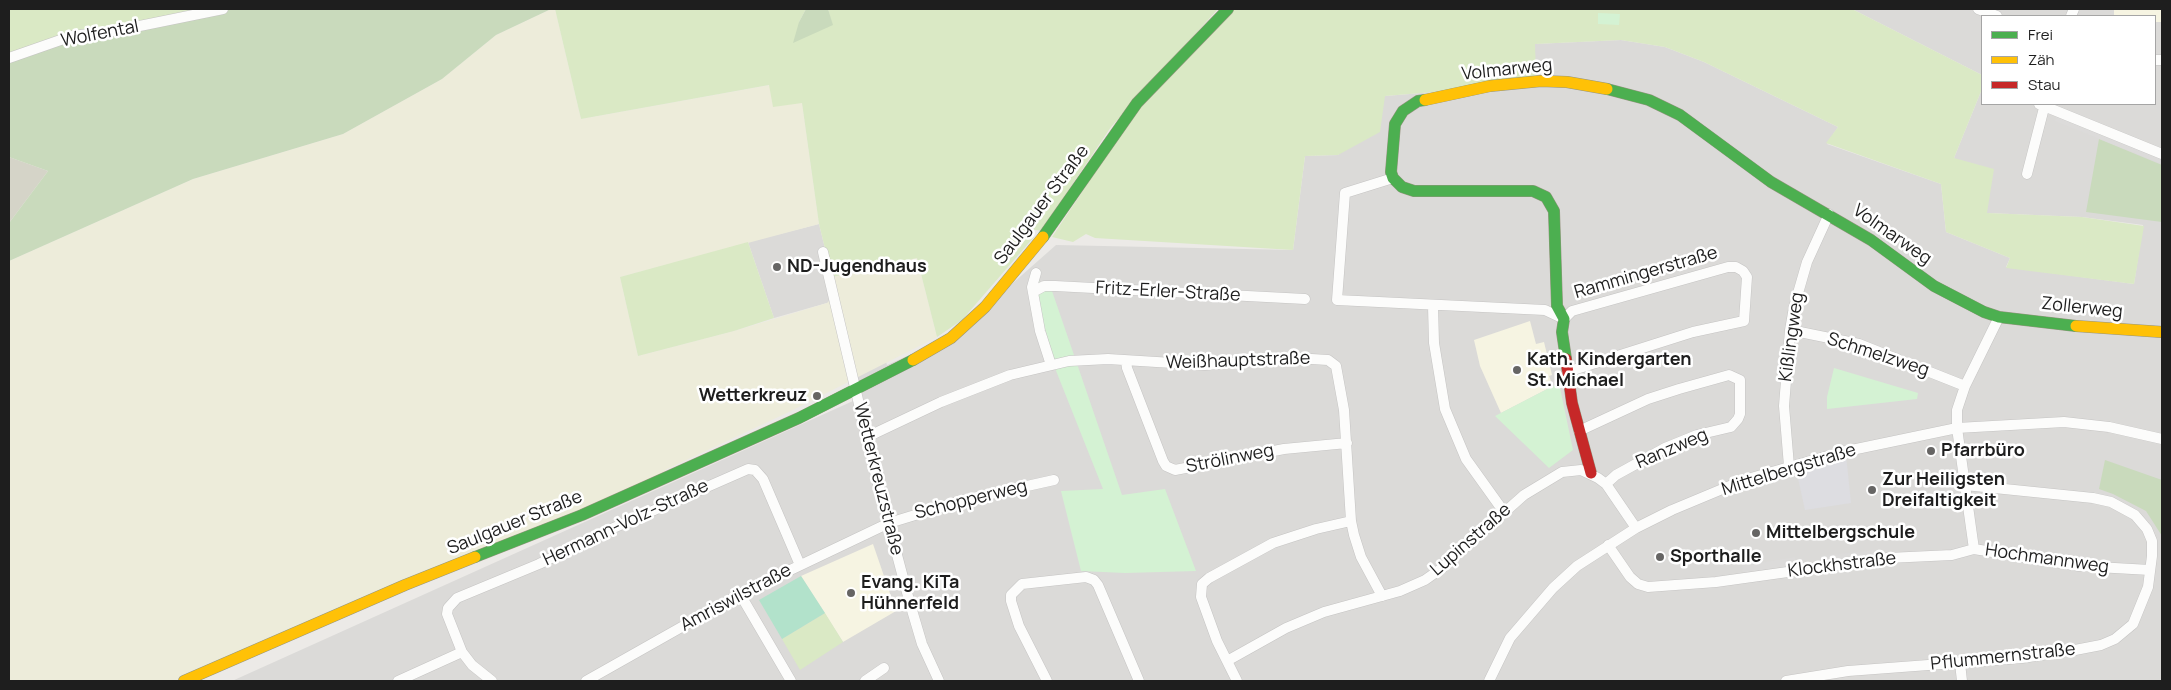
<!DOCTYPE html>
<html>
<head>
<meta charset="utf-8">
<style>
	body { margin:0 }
	#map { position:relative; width:2171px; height:690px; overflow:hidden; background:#eceae7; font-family:Manrope,sans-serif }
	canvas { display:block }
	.frame { position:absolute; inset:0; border:10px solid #1e1e1e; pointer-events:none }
	.legend { position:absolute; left:1981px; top:15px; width:175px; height:90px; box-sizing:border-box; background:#fff; border:1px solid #a5a5a5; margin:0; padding:6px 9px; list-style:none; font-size:15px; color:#1e1e1e }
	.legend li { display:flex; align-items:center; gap:10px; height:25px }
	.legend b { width:25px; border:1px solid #a5a5a5 }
</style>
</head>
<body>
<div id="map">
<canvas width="2171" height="690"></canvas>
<div class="frame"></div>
<ul class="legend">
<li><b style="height:6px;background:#4caf50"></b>Frei</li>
<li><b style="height:6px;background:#ffc107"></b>Zäh</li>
<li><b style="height:6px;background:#c62828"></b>Stau</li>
</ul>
</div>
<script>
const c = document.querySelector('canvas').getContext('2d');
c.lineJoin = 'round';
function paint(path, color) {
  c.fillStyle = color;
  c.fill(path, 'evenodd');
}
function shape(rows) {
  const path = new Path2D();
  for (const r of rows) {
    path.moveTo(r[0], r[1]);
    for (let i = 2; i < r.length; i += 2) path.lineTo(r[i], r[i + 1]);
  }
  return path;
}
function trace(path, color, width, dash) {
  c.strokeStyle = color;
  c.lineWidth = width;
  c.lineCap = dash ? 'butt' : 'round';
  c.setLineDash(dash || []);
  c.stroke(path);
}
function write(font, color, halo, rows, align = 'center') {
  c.font = font + ' Manrope,sans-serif';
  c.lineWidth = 5;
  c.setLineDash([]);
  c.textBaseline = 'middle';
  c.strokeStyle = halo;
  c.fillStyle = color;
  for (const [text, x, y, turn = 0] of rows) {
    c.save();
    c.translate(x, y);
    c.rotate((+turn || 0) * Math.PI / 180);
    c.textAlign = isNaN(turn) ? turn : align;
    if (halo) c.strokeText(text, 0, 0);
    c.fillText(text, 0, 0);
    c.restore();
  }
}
const residential = shape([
	[1852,9,2162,9,2162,681,232,681,853,401,827,303,774,318,748,242,819,224,832,277,863,280,887,365,954,335,1056,245,1293,250,1305,156,1338,155,1385,96,1434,92,1534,44,1621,40,1665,47,1704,62,1838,127,1827,144,1941,184,1946,232,2010,258,2006,267,2134,284,2143,225,2082,217,1987,213,1954,158,1982,89,1982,104,2155,104,2155,16,1982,16,1982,75]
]);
const education = shape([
	[2114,9,2162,9,2162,22,2155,22,2155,16,2114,16],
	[1530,321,1536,344,1544,342,1552,375,1549,376,1553,386,1501,413,1480,366,1474,340],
	[873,544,896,611,843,642,801,576]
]);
const construction = shape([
	[9,157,48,171,9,223]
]);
const farmland = shape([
	[551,9,555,9,581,119,770,85,802,103,819,224,620,277,638,356,734,331,827,303,836,294,832,277,917,258,937,337,791,411,665,470,668,478,182,681,9,681,9,261,193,179,343,134,442,79,496,35]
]);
const grass = shape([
	[9,9,223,9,9,58],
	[555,9,806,9,799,22,832,25,828,9,1218,9,1111,127,1041,231,1025,228,1034,237,962,320,937,337,917,258,832,277,819,224,802,103,773,107,769,85,581,119],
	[1230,9,1852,9,1982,75,1982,89,1954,158,1994,169,1987,213,2082,217,2144,226,2134,284,2006,268,2010,258,1946,232,1941,184,1826,143,1838,127,1704,62,1665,47,1621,40,1535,44,1536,76,1434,92,1385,96,1380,132,1338,155,1305,156,1293,250,1095,238,1086,234,1073,242,1052,237,1147,95],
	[748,242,774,318,734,331,638,356,620,277],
	[825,613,843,642,800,670,782,639]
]);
const forest = shape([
	[223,9,551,9,496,35,442,79,343,134,193,179,9,261,9,223,48,171,9,157,9,58,72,36],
	[806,9,828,9,833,25,793,43,799,22],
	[2099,139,2162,165,2162,222,2086,212],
	[2105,460,2162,480,2162,536,2146,511,2113,494,2099,489]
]);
const park = shape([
	[1598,13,1620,14,1619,25,1598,24],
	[1035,279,1051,288,1122,495,1165,489,1196,571,1125,573,1081,571,1061,491,1103,489,1047,348],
	[1834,368,1918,393,1917,399,1827,409,1827,397],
	[1559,383,1573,450,1549,468,1495,416]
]);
const pitch = shape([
	[801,576,825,613,782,639,759,600]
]);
const parking = shape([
	[2057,116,2162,158,2162,164,2055,121],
	[1876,550,1877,559,1822,566,1820,556],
	[1795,557,1796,565,1743,573,1742,566]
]);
const plaza = shape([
	[1846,455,1851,503,1805,510,1796,469]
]);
const street = shape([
	[1978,9,1997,16],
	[2071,16,2074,9],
	[9,58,72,36,115,31,223,9],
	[2155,60,2162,60],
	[2039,104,2162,154],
	[2027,174,2045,104],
	[1393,178,1345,193,1337,300,1545,310,1564,319,1572,311,1728,267,1736,267,1743,271,1747,277,1744,321,1693,332,1567,372],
	[823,252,876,476,909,600,922,644,939,681],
	[1036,273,1032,287,1040,331,1051,365],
	[1033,292,1044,286,1055,286,1305,299],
	[1433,306,1434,343,1445,409,1466,459,1504,512],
	[1790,330,1859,344,1965,386],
	[1126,361,1127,368,1163,461,1166,466,1175,470,1284,449,1347,443],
	[1579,431,1648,399,1679,389,1729,375,1740,380,1740,414,1738,419,1731,427,1697,435,1665,448,1616,475,1606,484],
	[867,437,941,402,1010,375,1069,361,1108,359,1205,365,1295,358,1328,360,1336,366,1344,410,1351,521,1354,535,1361,557,1382,596],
	[1789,466,1784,406,1790,330,1794,307,1807,262,1829,214],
	[1608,545,1630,577,1638,584,1648,587,1716,582,1888,558,1952,555,1974,549,1957,428,1957,410,1965,386,1999,317],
	[1974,549,2079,566,2150,570],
	[740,594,791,681],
	[462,652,472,665,492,681],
	[1227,661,1286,628,1324,612,1400,591,1425,580,1442,568,1524,495,1562,472,1581,470,1598,478,1606,484,1636,528],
	[1960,663,1962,681],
	[398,681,462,652,447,614,448,608,457,598,539,564,602,533,748,469,755,470,763,479,800,565],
	[586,681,740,594,889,523,964,500,1054,480],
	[865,681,884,668],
	[1047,681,1019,626,1011,601,1011,595,1022,584,1086,577,1094,580,1098,585,1139,681],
	[1237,681,1217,641,1201,597,1202,584,1209,578,1273,543,1316,529,1351,521],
	[1489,681,1510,638,1553,588,1577,566,1636,528,1672,510,1744,480,1842,452,1957,428,2064,422,2109,427,2162,439],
	[1786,681,1848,671,2022,658,2075,650,2101,645,2115,639,2133,624,2148,587,2152,556,2152,541,2147,529,2135,515,2111,502,2093,498,1965,485]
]);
const fast = shape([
	[1607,89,1649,100,1680,115,1771,182,1871,240,1934,286,1984,312,1999,317,2076,326],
	[1425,100,1418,101,1403,111,1395,124,1391,172,1393,178,1402,187,1414,191,1533,191,1546,197,1554,211,1557,306,1564,319,1562,332,1566,359],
	[1043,237,1137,103,1228,9],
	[475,557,582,515,799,418,913,360]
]);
const slow = shape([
	[1425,100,1490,86,1541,81,1567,82,1607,89],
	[2076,326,2162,332],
	[913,360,951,338,985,307,1043,237],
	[184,681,405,585,475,557]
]);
const jam = shape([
	[1566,359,1572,403,1591,473]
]);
const markers = [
	[777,267,5,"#666564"],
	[1517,370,5,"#666564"],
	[817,396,5,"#666564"],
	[1931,451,5,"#666564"],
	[1872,490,5,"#666564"],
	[1756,533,5,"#666564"],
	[1660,557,5,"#666564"],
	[851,593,5,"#666564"]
];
const streetNames = [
	["Wolfental",100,34,-11],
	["Volmarweg",1507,70,-6],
	["Saulgauer Straße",1042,205,-53],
	["Volmarweg",1892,235,35],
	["Rammingerstraße",1646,273,-16],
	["Fritz-Erler-Straße",1168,292,3],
	["Zollerweg",2082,308,6],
	["Kißlingweg",1792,337,-82],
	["Schmelzweg",1878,355,18],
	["Weißhauptstraße",1238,361,-2],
	["Ranzweg",1672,449,-23],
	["Strölinweg",1230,459,-11],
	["Mittelbergstraße",1789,470,-17],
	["Wetterkreuzstraße",878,479,76],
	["Schopperweg",971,500,-14],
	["Saulgauer Straße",515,523,-22],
	["Hermann-Volz-Straße",626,523,-25],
	["Lupinstraße",1471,540,-41],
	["Hochmannweg",2047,559,8],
	["Klockhstraße",1842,565,-7],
	["Amriswilstraße",736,598,-28],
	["Pflummernstraße",2003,657,-6]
];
const poiNames = [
	["ND-Jugendhaus",787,267],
	["Kath. Kindergarten",1527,360],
	["St. Michael",1527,381],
	["Wetterkreuz",807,396,"right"],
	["Pfarrbüro",1941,451],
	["Zur Heiligsten",1882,480],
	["Dreifaltigkeit",1882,501],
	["Mittelbergschule",1766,533],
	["Sporthalle",1670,557],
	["Evang. KiTa",861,583],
	["Hühnerfeld",861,604]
];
paint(residential, '#dbdad8');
paint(education, '#f6f4e2');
paint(construction, '#d5d4c8');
paint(farmland, '#edecda');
paint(grass, '#dae9c5');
paint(forest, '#c9dabc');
paint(park, '#d4f2d3');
paint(pitch, '#b2e2cb');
paint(parking, '#dcdbda');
paint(plaza, '#dddde1');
trace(street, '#c5c4c3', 11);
trace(fast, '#95957f', 12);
trace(slow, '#95957f', 12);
trace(jam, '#95957f', 12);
trace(street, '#fcfcfb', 10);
trace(fast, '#4caf50', 11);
trace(slow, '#ffc107', 11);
trace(jam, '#c62828', 11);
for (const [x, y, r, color] of markers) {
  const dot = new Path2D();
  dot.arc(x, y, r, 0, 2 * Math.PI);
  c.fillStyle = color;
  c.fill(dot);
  trace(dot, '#fff', 2);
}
write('18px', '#1e1e1e', '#fff', streetNames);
write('bold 18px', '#1e1e1e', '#fff', poiNames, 'left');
</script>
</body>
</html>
